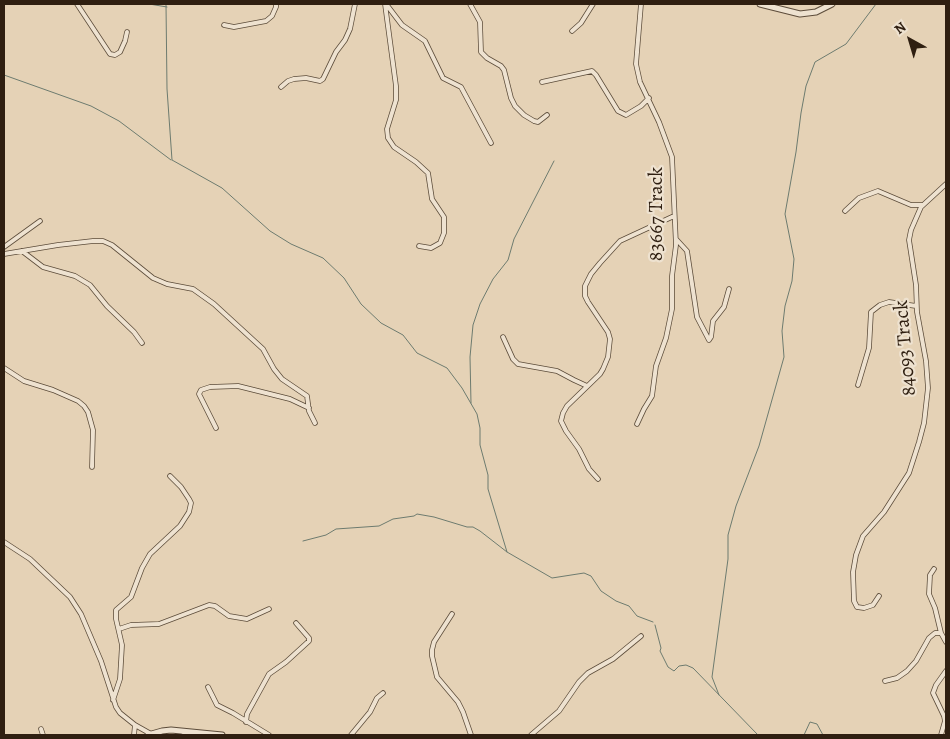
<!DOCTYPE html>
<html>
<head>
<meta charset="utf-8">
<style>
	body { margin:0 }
	#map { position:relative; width:950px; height:739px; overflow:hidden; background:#e5d2b6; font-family:Alegreya,serif }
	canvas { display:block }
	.frame { position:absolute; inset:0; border:5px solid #2f1f11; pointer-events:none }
	.north { position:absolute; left:885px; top:15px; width:50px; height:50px; -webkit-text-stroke:4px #eee2d0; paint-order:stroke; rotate:321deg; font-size:14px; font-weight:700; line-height:20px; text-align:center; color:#2f1f11 }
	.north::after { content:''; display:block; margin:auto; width:18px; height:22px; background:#2f1f11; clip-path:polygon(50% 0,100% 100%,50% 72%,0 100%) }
</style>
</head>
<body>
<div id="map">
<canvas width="950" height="739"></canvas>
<div class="frame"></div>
<div class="north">N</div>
</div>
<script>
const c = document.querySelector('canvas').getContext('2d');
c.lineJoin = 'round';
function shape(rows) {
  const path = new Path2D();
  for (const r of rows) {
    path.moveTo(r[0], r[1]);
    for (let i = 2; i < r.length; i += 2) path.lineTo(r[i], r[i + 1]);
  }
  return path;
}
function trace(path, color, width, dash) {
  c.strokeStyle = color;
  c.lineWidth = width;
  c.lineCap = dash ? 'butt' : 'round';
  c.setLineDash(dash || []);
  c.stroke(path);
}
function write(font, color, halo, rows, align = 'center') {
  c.font = font + ' Alegreya,serif';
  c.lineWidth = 4.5;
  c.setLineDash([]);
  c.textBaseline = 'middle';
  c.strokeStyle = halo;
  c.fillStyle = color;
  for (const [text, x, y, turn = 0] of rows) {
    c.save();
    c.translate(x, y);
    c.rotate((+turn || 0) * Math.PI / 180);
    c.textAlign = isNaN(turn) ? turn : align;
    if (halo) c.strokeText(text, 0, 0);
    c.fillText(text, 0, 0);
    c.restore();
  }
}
const stream = shape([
	[149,4,167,7],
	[166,4,167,89,172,160,222,188,270,231,291,244,323,258,344,278,361,304,381,323,403,335,417,353,447,368,462,388,477,414,480,428,480,445,488,475,488,489,507,552],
	[4,75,91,106,119,121,171,160],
	[471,403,470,357,473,325,480,304,493,279,508,260,514,239,554,161],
	[303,541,326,535,336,529,379,526,393,519,414,516,417,514,434,517,467,527,473,527,480,531,507,552,552,578,584,573,591,576,601,591,616,601,629,606,637,616,653,622],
	[655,625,661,648,660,651,668,667,674,671,679,666,686,665,693,668,758,735],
	[719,695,712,677,728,559,728,535,736,506,759,446,784,357,782,331,785,306,792,281,794,259,785,214,796,152,801,113,806,86,815,62,846,44,876,4],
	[804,735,810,722,817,724,823,735],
	[945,735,946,732]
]);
const minor = shape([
	[77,4,110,54,115,55,120,52,125,41,127,32],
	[385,4,396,86,396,100,387,129,388,138,394,147,416,162,428,173,432,199,444,217,444,233,440,243,431,248,419,246],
	[386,4,402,25,425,41,443,78,461,87,491,143],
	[470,4,480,22,481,52,487,58,501,66,504,70,511,98,515,106,524,115,534,121,538,122,547,115],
	[224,25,234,27,266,21,272,16,276,7,276,4],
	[572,31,581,23,593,4],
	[542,82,592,71,596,75,618,111,626,115,641,106,649,98],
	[281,87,288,81,294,79,306,78,320,81,323,79,336,52,345,40,350,29,355,4],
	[845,211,859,198,878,191,911,205,922,205],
	[676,239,687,251,697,317,709,340,711,337,713,321,724,307,729,289],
	[4,247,40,221],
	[22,251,43,267,75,276,90,285,107,306,134,332,142,343],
	[4,254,58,245,93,241,103,241,112,245,153,278,167,284,193,289,214,304,263,349,274,369,282,379,307,396,309,411,315,423],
	[503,337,513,359,518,364,557,371,574,380,587,386],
	[4,368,24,381,53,390,78,401,84,406,88,412,93,430,92,467],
	[858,385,869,348,871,312,880,305,889,302,916,306],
	[637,424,644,409,652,396,656,366,666,338,672,309,672,276,676,245,672,157,659,122,640,82,636,64,641,4],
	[216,428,199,394,201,390,210,387,238,386,290,399,309,408],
	[598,479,589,469,579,449,566,431,561,421,563,413,567,406,600,374,603,369,608,357,610,339,608,332,588,302,585,296,585,286,591,274,600,263,620,241,674,216],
	[4,542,30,559,70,597,81,614,101,661,116,707,120,713,135,725,151,734],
	[934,569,930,575,929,594,935,608,941,633,946,642],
	[879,596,873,605,864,608,857,607,854,601,853,572,856,555,863,536,884,512,909,473,919,442,924,423,928,388,926,361,917,312,916,285,909,240,911,230,921,207,946,184],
	[452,614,434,642,432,650,432,656,437,677,458,702,463,712,471,735],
	[119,629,131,625,159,624,209,605,215,606,229,616,247,619,269,609],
	[885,681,897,678,907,671,916,661,929,638,935,633,941,633],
	[208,687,217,705,233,713,269,735],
	[113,700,120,679,122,645,116,619,116,610,131,597,142,568,150,554,180,526,189,512,191,503,189,499,181,487,170,476],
	[246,722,247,714,269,674,286,662,309,641,309,638,296,623],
	[41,729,43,735],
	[182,731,188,735],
	[134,735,135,725],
	[351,735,370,712,377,698,383,693],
	[531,735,559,711,579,682,588,673,613,659,641,636],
	[941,735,945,721,944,716,933,693,936,685,946,671]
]);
const tertiary = shape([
	[760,4,800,14,816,12,832,4],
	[148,735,162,731,171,730,222,735]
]);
const streetNames = [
	["83667 Track",657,214,-90],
	["84093 Track",906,348,-95]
];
trace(stream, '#6d7b6f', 1);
trace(minor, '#5c4c3a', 5.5);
trace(tertiary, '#5c4c3a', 7);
trace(minor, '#eee2d0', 4);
trace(tertiary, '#eee2d0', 5);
write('20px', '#2f1f11', '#eee2d0', streetNames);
</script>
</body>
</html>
